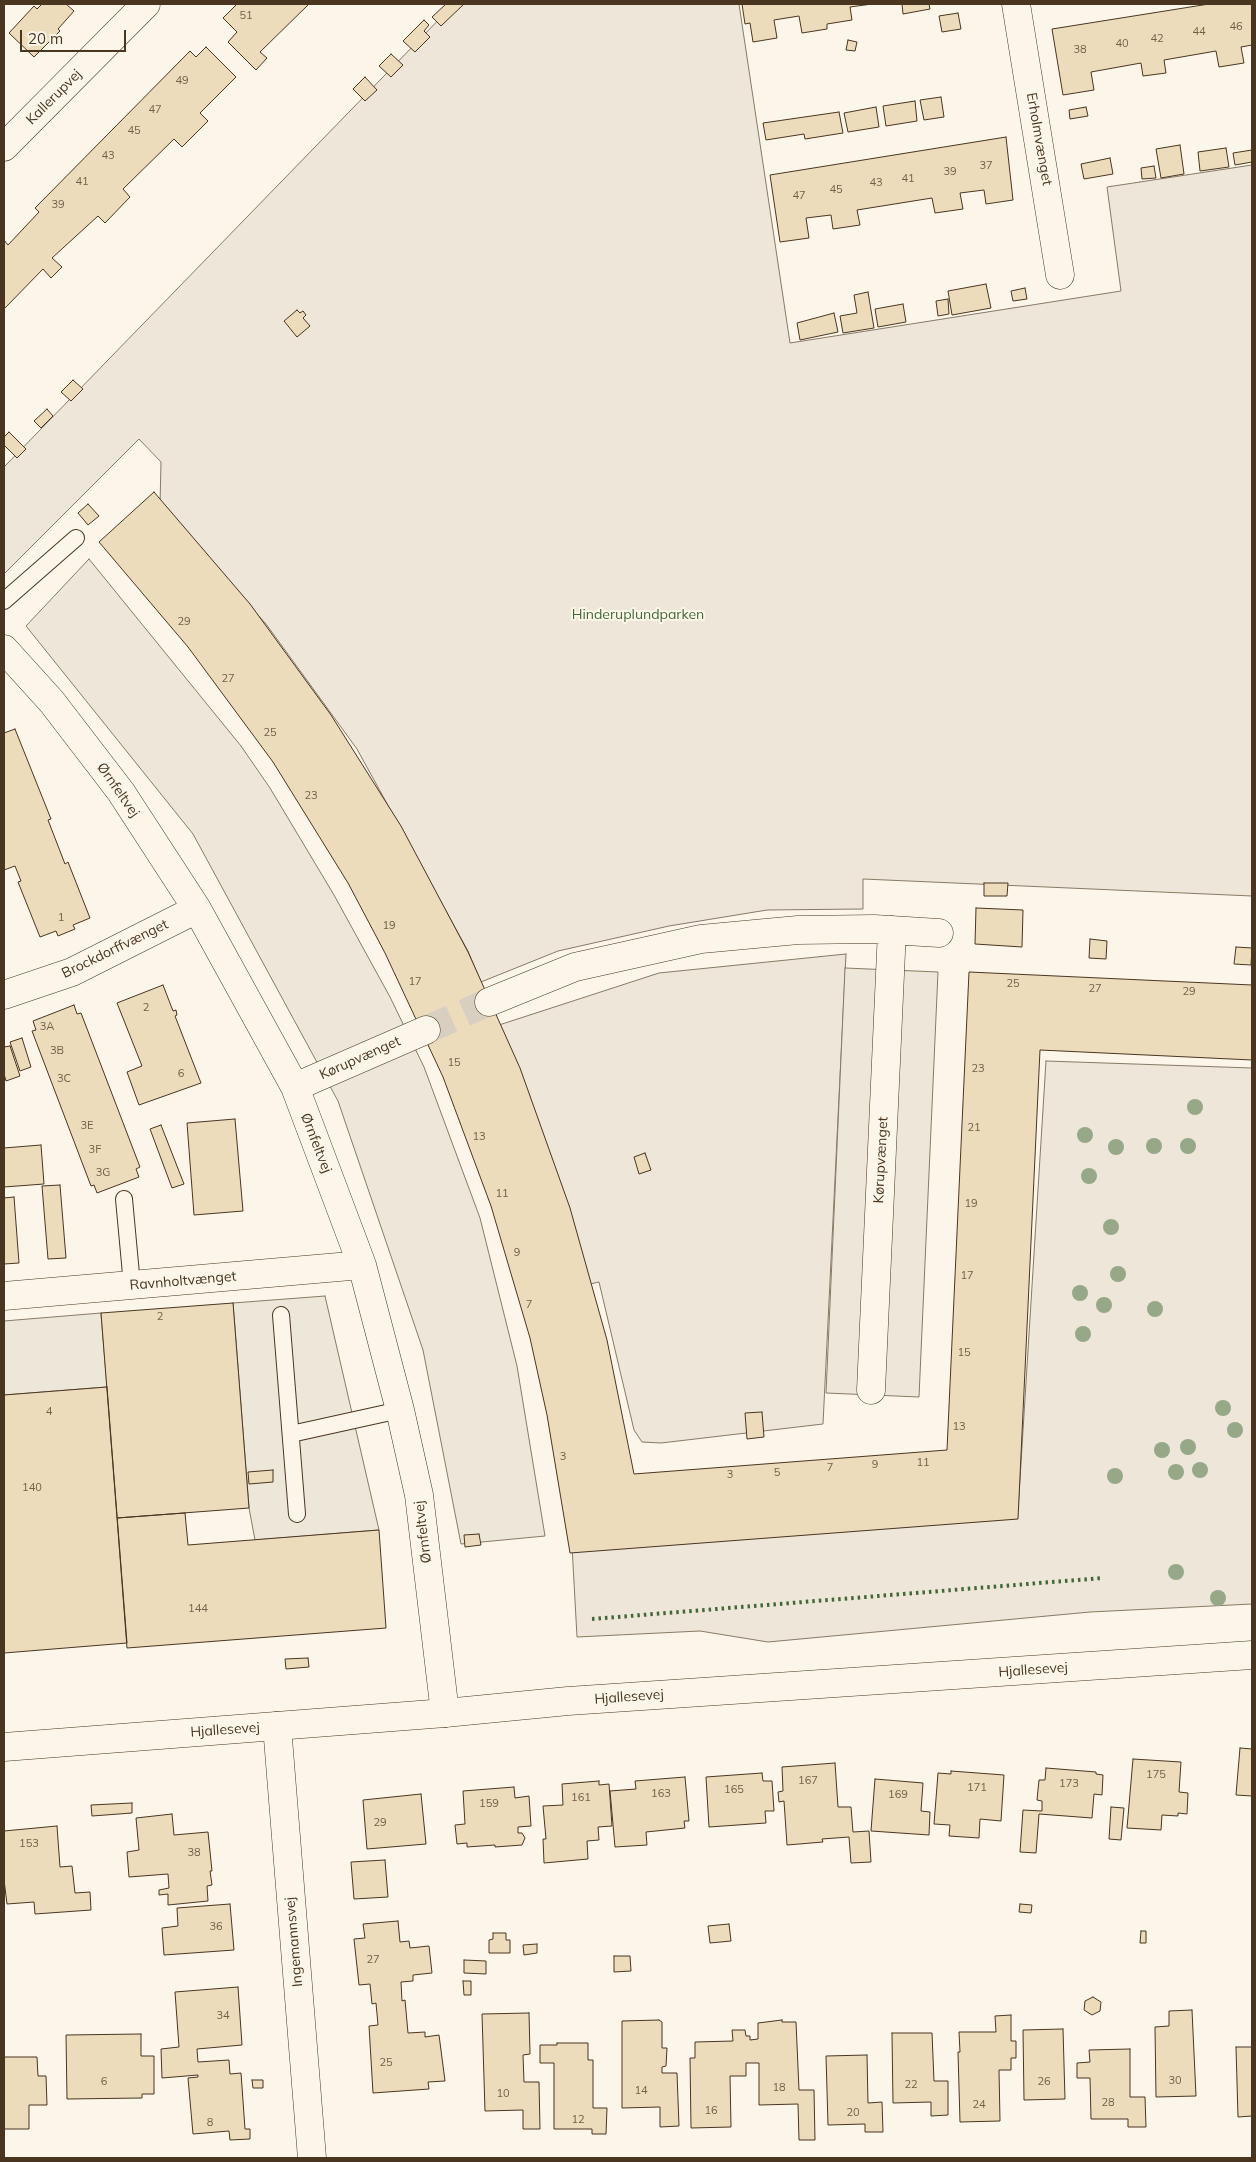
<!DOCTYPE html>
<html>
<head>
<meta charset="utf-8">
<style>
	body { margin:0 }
	#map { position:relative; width:1256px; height:2162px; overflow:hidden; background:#fbf6e9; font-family:Mulish,sans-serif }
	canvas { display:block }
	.frame { position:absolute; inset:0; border:5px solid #4a3520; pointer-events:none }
	.scale { position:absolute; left:20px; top:30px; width:106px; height:22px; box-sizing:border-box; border:2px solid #4a3520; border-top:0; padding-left:6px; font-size:15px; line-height:18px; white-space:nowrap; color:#4a3520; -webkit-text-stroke:4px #fbf6e9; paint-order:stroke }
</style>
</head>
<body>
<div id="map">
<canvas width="1256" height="2162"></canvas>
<div class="frame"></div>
<div class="scale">20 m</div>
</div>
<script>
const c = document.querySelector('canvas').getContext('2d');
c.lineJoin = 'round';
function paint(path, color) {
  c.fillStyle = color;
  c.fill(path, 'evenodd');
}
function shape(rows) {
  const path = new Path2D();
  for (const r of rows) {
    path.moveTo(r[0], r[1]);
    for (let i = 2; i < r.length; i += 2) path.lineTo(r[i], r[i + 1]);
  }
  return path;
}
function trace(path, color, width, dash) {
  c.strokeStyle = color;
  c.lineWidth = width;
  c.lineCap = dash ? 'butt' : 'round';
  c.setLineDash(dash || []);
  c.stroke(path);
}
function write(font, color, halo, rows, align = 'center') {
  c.font = font + ' Mulish,sans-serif';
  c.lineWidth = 4;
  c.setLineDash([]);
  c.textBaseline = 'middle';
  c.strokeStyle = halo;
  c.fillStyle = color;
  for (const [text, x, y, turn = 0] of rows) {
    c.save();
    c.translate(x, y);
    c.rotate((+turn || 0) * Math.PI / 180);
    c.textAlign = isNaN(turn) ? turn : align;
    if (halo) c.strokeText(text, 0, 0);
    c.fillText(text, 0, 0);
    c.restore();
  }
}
const green = shape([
	[454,4,739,4,790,343,1121,291,1107,187,1252,165,1252,896,863,879,863,909,767,910,669,926,558,951,481,982,468,951,357,749,266,624,160,506,161,462,139,439,4,574,4,467,454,4],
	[846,954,823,1424,661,1443,642,1442,634,1430,599,1282,590,1284,499,1025,659,973,846,954],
	[1046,1061,1252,1068,1252,1604,1090,1612,768,1642,700,1631,577,1637,572,1546,1018,1511,1046,1061]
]);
const parking = shape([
	[89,559,241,746,270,788,334,895,390,997,424,1067,480,1218,517,1366,545,1536,461,1544,423,1350,338,1101,193,834,26,626,89,559],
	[845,968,938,972,919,1397,826,1393,845,968],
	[325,1296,379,1530,255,1540,249,1508,233,1303,325,1296],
	[101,1313,107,1387,4,1395,4,1321,101,1313]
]);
const building = shape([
	[42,4,66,4,74,11,58,29,60,31,34,57,9,33,34,6,37,9,42,4],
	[237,4,309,4,260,52,267,58,256,70,228,42,237,32,223,18,237,4],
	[446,4,464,4,441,26,432,17,446,4],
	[742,4,872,4,850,7,852,20,827,24,827,29,802,33,799,16,774,20,777,38,753,42,750,23,745,24,742,4],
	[902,4,929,4,930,9,903,14,902,4],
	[1209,4,1252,4,1252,45,1241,47,1244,63,1219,67,1216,51,1164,60,1166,73,1143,76,1141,63,1091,72,1094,90,1063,95,1052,29,1209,4],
	[958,13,961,29,942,32,939,16,958,13],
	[424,20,429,25,424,31,430,37,415,52,403,41,424,20],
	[848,40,857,42,855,51,846,50,848,40],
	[206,47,236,77,200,113,208,121,182,147,174,139,123,189,130,197,105,223,98,216,52,258,62,267,51,278,43,269,4,309,4,240,8,245,39,212,35,208,190,51,196,57,206,47],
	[391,54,403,65,391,77,379,66,391,54],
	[365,77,377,90,365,101,353,89,365,77],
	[941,97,944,117,924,120,920,100,941,97],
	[915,101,917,121,886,126,883,106,915,101],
	[876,107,879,127,848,132,844,113,876,107],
	[1086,107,1088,116,1070,119,1069,110,1086,107],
	[839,112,843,133,805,139,804,134,766,140,763,123,839,112],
	[1006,137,1013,200,986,204,984,190,960,193,963,209,935,213,932,198,857,210,860,225,833,229,831,215,806,218,809,238,780,242,770,175,1006,137],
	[1180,145,1184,174,1161,178,1156,149,1180,145],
	[1226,148,1229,167,1200,171,1198,152,1226,148],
	[1252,150,1252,162,1235,165,1233,153,1252,150],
	[1110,158,1113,174,1084,179,1081,164,1110,158],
	[1154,166,1156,178,1142,179,1141,168,1154,166],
	[986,284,991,308,952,315,948,291,986,284],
	[1025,288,1027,299,1013,301,1011,291,1025,288],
	[868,292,874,328,843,333,840,316,857,313,854,295,868,292],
	[948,299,949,314,938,316,936,301,948,299],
	[903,304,906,322,878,327,875,309,903,304],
	[297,310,300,313,303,311,306,315,303,318,310,326,297,337,284,321,297,310],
	[834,313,838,332,800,340,797,323,834,313],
	[73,380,83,389,71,401,61,392,73,380],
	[47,409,53,416,41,428,34,421,47,409],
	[9,432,26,449,17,458,4,445,4,437,9,432],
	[154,492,250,604,331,715,401,826,468,952,520,1068,570,1208,607,1340,634,1474,947,1450,969,972,1252,985,1252,1060,1040,1050,1018,1519,570,1553,547,1415,530,1338,491,1206,443,1077,385,953,348,883,273,762,188,647,99,542,154,492],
	[88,504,99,516,88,525,78,513,88,504],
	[15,729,51,819,48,820,65,864,68,862,90,918,73,925,75,929,58,936,56,931,40,937,18,882,21,881,15,866,4,870,4,733,15,729],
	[984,883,1008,883,1007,896,984,896,984,883],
	[976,908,1023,910,1022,947,975,944,976,908],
	[1090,939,1107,941,1106,959,1089,958,1090,939],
	[1236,947,1252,948,1251,965,1234,964,1236,947],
	[163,985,173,1011,176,1010,177,1015,175,1016,201,1083,139,1105,127,1072,142,1066,117,1003,163,985],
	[74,1005,77,1014,81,1013,140,1167,136,1169,139,1177,97,1193,94,1185,91,1186,32,1031,36,1030,33,1021,74,1005],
	[22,1038,31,1067,20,1071,10,1042,22,1038],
	[10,1046,20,1076,6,1081,4,1074,4,1047,10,1046],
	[235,1119,243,1211,194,1215,187,1123,235,1119],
	[161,1125,184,1184,172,1188,150,1129,161,1125],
	[41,1145,44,1184,4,1187,4,1148,41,1145],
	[645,1153,651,1170,639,1174,634,1157,645,1153],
	[60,1185,66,1258,48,1259,42,1186,60,1185],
	[14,1197,19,1263,4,1264,4,1198,14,1197],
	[233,1303,249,1508,117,1518,101,1313,233,1303],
	[107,1387,127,1643,4,1653,4,1395,107,1387],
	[762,1412,764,1437,747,1439,745,1413,762,1412],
	[273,1470,273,1482,249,1484,248,1472,273,1470],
	[185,1513,188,1545,379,1530,386,1628,127,1648,117,1518,185,1513],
	[479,1534,481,1545,465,1547,464,1535,479,1534],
	[308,1658,309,1667,286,1669,285,1659,308,1658],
	[1240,1748,1252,1749,1252,1796,1236,1795,1240,1748],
	[1133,1759,1181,1762,1179,1792,1188,1793,1187,1814,1178,1813,1178,1816,1162,1815,1161,1830,1127,1828,1133,1759],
	[835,1763,838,1807,851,1807,853,1832,869,1831,871,1862,851,1863,849,1837,822,1839,823,1842,787,1845,784,1801,779,1802,778,1792,783,1791,782,1767,835,1763],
	[1046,1768,1096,1772,1096,1774,1103,1775,1102,1795,1094,1794,1092,1818,1039,1814,1036,1853,1020,1852,1023,1810,1042,1811,1042,1801,1037,1800,1039,1780,1045,1780,1046,1768],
	[951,1771,1004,1775,1001,1821,980,1819,979,1838,949,1836,950,1825,934,1824,938,1773,951,1774,951,1771],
	[762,1773,763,1781,772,1781,774,1811,765,1811,766,1823,709,1827,706,1777,762,1773],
	[685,1777,689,1821,684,1821,685,1828,646,1832,647,1845,615,1847,610,1791,636,1789,635,1781,685,1777],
	[875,1779,923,1783,921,1811,930,1812,929,1835,871,1831,875,1779],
	[599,1781,599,1785,609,1784,612,1826,598,1827,599,1840,587,1841,588,1859,544,1863,543,1839,546,1839,543,1806,563,1805,562,1784,599,1781],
	[514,1787,515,1798,529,1796,531,1826,518,1827,518,1833,522,1833,525,1838,522,1845,495,1847,495,1845,467,1847,467,1843,457,1844,455,1825,465,1824,463,1791,514,1787],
	[421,1794,426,1844,367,1849,363,1800,421,1794],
	[132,1803,132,1813,92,1816,91,1805,132,1803],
	[1111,1807,1124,1808,1121,1840,1109,1839,1111,1807],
	[172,1814,174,1835,208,1832,212,1871,210,1871,212,1885,207,1886,208,1901,168,1905,168,1894,159,1895,159,1890,169,1888,168,1874,129,1877,127,1852,139,1850,136,1818,172,1814],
	[57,1826,60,1867,72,1866,75,1893,90,1892,91,1910,35,1914,34,1902,7,1904,4,1880,4,1831,57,1826],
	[385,1860,388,1897,354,1899,351,1862,385,1860],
	[230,1904,234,1950,164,1955,162,1928,178,1926,177,1908,230,1904],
	[1020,1904,1032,1905,1031,1913,1019,1912,1020,1904],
	[398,1921,400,1942,409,1941,410,1948,429,1946,432,1973,413,1975,413,1981,401,1982,402,2001,405,2000,408,2033,425,2032,425,2037,439,2035,445,2081,428,2082,429,2089,373,2093,369,2026,378,2025,376,2003,372,2004,370,1984,359,1985,354,1939,365,1938,363,1924,398,1921],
	[729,1924,731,1941,710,1943,708,1926,729,1924],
	[1141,1931,1146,1931,1146,1943,1140,1943,1141,1931],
	[493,1933,506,1933,506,1940,510,1940,510,1953,489,1953,489,1940,493,1939,493,1933],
	[537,1944,537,1953,524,1955,523,1945,537,1944],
	[614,1956,630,1956,631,1971,614,1972,614,1956],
	[464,1960,486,1961,486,1974,464,1973,464,1960],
	[463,1981,471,1981,471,1995,464,1995,463,1981],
	[238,1987,242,2045,197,2049,198,2062,229,2060,230,2074,241,2073,245,2129,250,2129,250,2139,230,2140,229,2131,193,2134,188,2078,198,2077,198,2075,162,2078,161,2049,179,2047,175,1992,238,1987],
	[1093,1997,1101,2002,1100,2011,1092,2015,1084,2010,1085,2001,1093,1997],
	[1192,2010,1196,2096,1156,2097,1155,2027,1169,2026,1169,2011,1192,2010],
	[529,2013,530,2054,523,2055,524,2082,539,2082,540,2129,523,2129,523,2110,485,2111,482,2014,529,2013],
	[1011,2015,1011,2041,1016,2041,1016,2058,1011,2058,1011,2070,999,2070,1000,2121,960,2122,958,2052,960,2052,959,2032,996,2032,995,2016,1011,2015],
	[659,2020,662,2022,662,2048,667,2048,666,2066,662,2067,662,2073,677,2073,679,2126,660,2127,660,2107,622,2108,622,2021,659,2020],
	[782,2020,782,2022,796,2022,799,2090,814,2090,815,2140,799,2140,798,2104,759,2105,759,2063,746,2063,746,2076,730,2076,731,2127,691,2128,690,2058,695,2058,695,2042,733,2041,732,2030,745,2030,746,2036,750,2036,750,2040,758,2039,758,2023,782,2020],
	[1063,2029,1065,2099,1024,2100,1023,2030,1063,2029],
	[892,2033,932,2033,934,2081,948,2081,948,2115,931,2116,931,2102,893,2103,892,2033],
	[141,2034,141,2056,154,2056,154,2094,142,2094,142,2098,67,2099,66,2035,141,2034],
	[557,2043,588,2043,588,2060,593,2060,593,2108,607,2108,606,2134,592,2134,592,2129,554,2129,554,2063,540,2063,540,2045,557,2045,557,2043],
	[1236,2047,1252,2047,1252,2116,1238,2117,1236,2047],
	[1130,2049,1130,2097,1145,2097,1146,2127,1128,2127,1128,2119,1091,2119,1090,2078,1077,2078,1077,2063,1090,2062,1089,2050,1130,2049],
	[867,2055,868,2103,882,2102,883,2132,865,2132,865,2124,828,2125,826,2056,867,2055],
	[4,2057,37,2057,38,2076,46,2076,47,2105,29,2105,29,2129,4,2129,4,2057],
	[252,2080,263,2080,263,2088,253,2088,252,2080]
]);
const minorTunnel = shape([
	[426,1030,489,1002]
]);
const service = shape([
	[4,601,76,538],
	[124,1199,132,1285],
	[281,1315,297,1514],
	[291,1434,400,1410]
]);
const minor = shape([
	[1016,4,1060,275],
	[4,649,52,702,121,792,197,909,295,1087,362,1265,400,1410,419,1495,445,1713],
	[4,995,72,972,197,909],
	[489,1002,575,967,701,939,798,930,874,929,939,933],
	[295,1087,426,1030],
	[4,1296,362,1265],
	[871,1390,892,930],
	[277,1726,312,2158]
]);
const tertiary = shape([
	[4,147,146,4]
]);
const secondary = shape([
	[4,1747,445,1713,568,1701,1252,1655]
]);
const hedge = shape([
	[592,1619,1102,1578]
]);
const trees = [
	[1195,1107],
	[1085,1135],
	[1154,1146],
	[1188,1146],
	[1116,1147],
	[1089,1176],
	[1111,1227],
	[1118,1274],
	[1080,1293],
	[1104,1305],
	[1155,1309],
	[1083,1334],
	[1223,1408],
	[1235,1430],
	[1188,1447],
	[1162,1450],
	[1200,1470],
	[1176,1472],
	[1115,1476],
	[1176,1572],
	[1218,1598]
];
const numberNames = [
	["51",246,16],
	["46",1236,27],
	["44",1199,32],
	["42",1157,39],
	["40",1122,44],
	["38",1080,50],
	["49",182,81],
	["47",155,110],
	["45",134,131],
	["43",108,156],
	["37",986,166],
	["39",950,172],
	["41",908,179],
	["41",82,182],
	["43",876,183],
	["45",836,190],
	["47",799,196],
	["39",58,205],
	["29",184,622],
	["27",228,679],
	["25",270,733],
	["23",311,796],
	["1",61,918],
	["19",389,926],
	["17",415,982],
	["25",1013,984],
	["27",1095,989],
	["29",1189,992],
	["2",146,1008],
	["3A",47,1027],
	["3B",57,1051],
	["15",454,1063],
	["23",978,1069],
	["6",181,1074],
	["3C",64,1079],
	["3E",87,1126],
	["21",974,1128],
	["13",479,1137],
	["3F",95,1150],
	["3G",103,1173],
	["11",502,1194],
	["19",971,1204],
	["9",517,1253],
	["17",967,1276],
	["7",529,1305],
	["2",160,1317],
	["15",964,1353],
	["4",49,1412],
	["13",959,1427],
	["3",563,1457],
	["11",923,1463],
	["9",875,1465],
	["7",830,1468],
	["5",777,1473],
	["3",730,1475],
	["140",32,1488],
	["144",198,1609],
	["175",1156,1775],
	["167",808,1781],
	["173",1069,1784],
	["171",977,1788],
	["165",734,1790],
	["163",661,1794],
	["169",898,1795],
	["161",581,1798],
	["159",489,1804],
	["29",380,1823],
	["153",29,1844],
	["38",194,1853],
	["36",216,1927],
	["27",373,1960],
	["34",223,2016],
	["25",386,2063],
	["30",1175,2081],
	["6",104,2082],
	["26",1044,2082],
	["22",911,2085],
	["18",779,2088],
	["14",641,2091],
	["10",503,2094],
	["28",1108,2103],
	["24",979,2105],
	["16",711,2111],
	["20",853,2113],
	["12",578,2120],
	["8",210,2123]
];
const streetNames = [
	["Kallerupvej",54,97,-45],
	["Erholmvænget",1039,139,80],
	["Ørnfeltvej",118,790,55],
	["Brockdorffvænget",115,949,-26],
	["Kørupvænget",360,1058,-24],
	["Ørnfeltvej",316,1143,69],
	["Kørupvænget",881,1160,-87],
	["Ravnholtvænget",183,1281,-5],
	["Ørnfeltvej",423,1532,-97],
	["Hjallesevej",1033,1670,-4],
	["Hjallesevej",629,1697,-4],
	["Hjallesevej",225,1730,-4],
	["Ingemannsvej",294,1942,-95]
];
const parkNames = [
	["Hinderuplundparken",638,615]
];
paint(green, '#ede6d9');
trace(green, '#887966', 1);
paint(parking, '#ede7d9');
trace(parking, '#887966', 1);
paint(building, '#ecdcbc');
trace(building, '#4a3520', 1);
trace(minorTunnel, '#d8cfc1', 28, [28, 14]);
trace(service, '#4a3520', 18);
trace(minor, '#4a3520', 29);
trace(tertiary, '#4a3520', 29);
trace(secondary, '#4a3520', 29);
trace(service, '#fbf6e9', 16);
trace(minor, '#fbf6e9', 28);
trace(tertiary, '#fbf6e9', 28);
trace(secondary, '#fbf6e9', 28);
trace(hedge, '#436837', 4, [2.5, 4]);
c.fillStyle = '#96a887';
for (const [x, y] of trees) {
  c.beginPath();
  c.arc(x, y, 8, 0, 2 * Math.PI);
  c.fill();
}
write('11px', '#725f47', null, numberNames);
write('14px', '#4a3520', '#fbf6e9', streetNames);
write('14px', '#436837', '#fbf6e9', parkNames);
</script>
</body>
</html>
